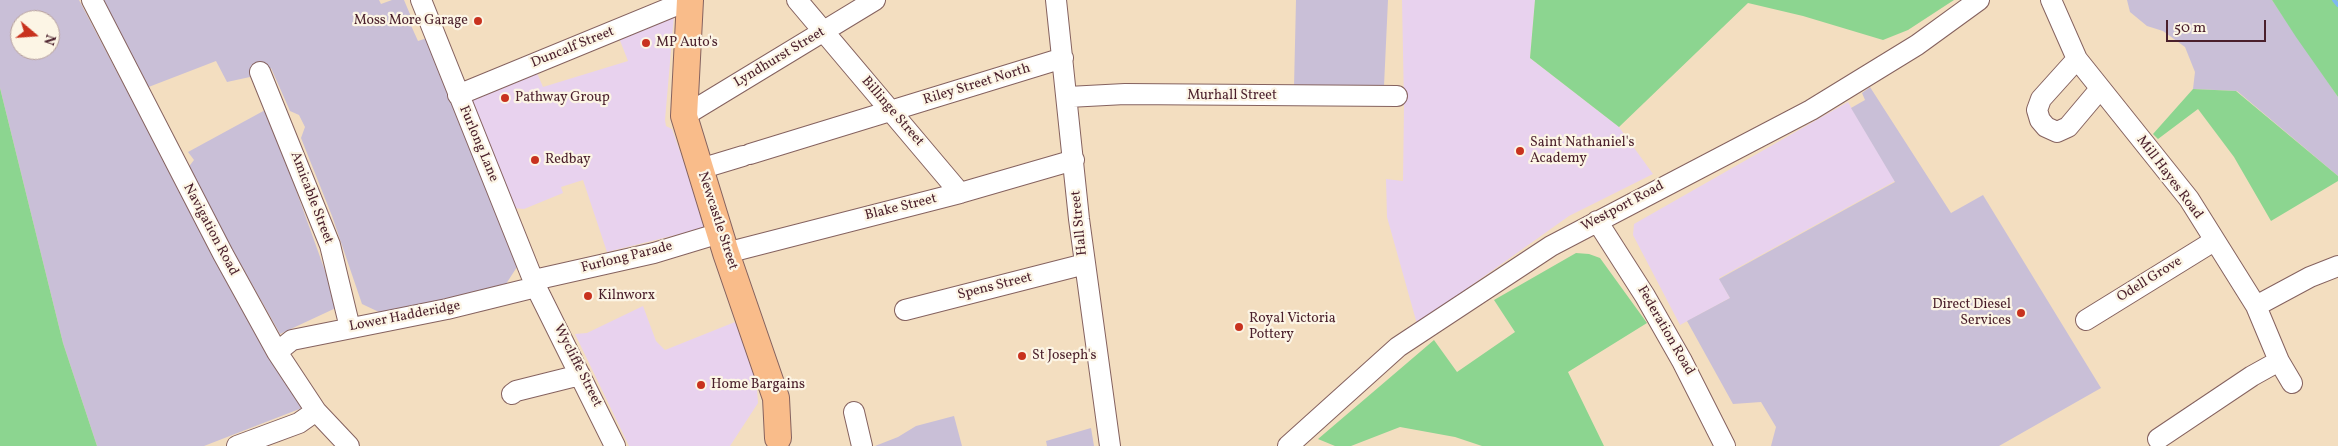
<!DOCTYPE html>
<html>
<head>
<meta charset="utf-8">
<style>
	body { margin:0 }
	#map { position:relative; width:2338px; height:446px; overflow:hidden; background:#f3dec0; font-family:Vollkorn,serif }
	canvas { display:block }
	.north { position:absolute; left:10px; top:10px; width:50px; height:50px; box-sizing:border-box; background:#fcf5e5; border:1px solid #b59f9b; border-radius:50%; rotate:108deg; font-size:14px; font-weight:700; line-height:20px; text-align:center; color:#4a1f2b }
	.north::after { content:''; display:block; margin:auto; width:18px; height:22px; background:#c8321e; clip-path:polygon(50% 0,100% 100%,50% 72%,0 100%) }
	.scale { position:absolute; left:2166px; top:20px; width:100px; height:22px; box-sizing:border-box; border:2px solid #4a1f2b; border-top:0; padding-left:6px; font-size:15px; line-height:18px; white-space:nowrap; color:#4a1f2b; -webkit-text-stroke:4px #fcf5e5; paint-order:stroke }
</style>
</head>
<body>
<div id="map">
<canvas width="2338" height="446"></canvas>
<div class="north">N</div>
<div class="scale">50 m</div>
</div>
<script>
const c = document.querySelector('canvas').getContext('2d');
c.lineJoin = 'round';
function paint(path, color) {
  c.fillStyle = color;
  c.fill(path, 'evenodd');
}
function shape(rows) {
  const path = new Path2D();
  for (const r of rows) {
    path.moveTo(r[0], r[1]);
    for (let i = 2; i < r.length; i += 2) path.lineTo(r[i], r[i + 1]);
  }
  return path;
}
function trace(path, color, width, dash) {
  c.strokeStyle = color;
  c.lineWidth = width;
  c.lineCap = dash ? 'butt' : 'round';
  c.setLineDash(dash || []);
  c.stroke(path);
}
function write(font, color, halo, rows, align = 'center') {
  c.font = font + ' Vollkorn,serif';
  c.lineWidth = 4.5;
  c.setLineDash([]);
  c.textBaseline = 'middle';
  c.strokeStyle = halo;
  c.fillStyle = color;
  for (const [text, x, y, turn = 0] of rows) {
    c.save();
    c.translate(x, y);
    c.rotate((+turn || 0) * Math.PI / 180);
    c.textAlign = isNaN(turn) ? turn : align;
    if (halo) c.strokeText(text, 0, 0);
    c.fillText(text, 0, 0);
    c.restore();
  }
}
const built = shape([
	[1402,0,1535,0,1530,58,1619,127,1653,174,1569,216,1417,324,1387,217,1386,179,1403,181,1404,104],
	[674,16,665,120,666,126,672,129,705,222,704,228,607,252,583,180,561,187,563,193,524,209,514,208,471,100,537,73,543,87,628,61,619,38],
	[1848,102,1895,181,1719,278,1730,298,1680,325,1633,235,1634,224],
	[643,306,656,341,665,350,735,322,756,374,758,403,730,446,629,446,575,334,587,333]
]);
const industrial = shape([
	[0,0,79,0,241,307,302,408,204,446,97,446,63,343,0,88],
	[20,20,50,20,50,50,20,50],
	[102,0,379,0,381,4,392,0,404,0,412,19,409,21,418,41,427,38,517,267,504,287,430,304,379,312,362,304,332,216,301,138,305,127,299,115,290,111,271,68,250,77,227,82,216,61,146,88],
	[1296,0,1388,0,1384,86,1294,87],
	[2127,0,2272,0,2338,97,2338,176,2237,91,2193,89,2195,72,2185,47,2163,31,2147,26,2130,12],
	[1870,87,1951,213,1983,195,2101,388,1999,446,1771,446,1776,427,1761,402,1733,404,1687,321,1730,298,1719,279,1895,182,1851,108,1865,100,1862,93],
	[267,109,338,307,280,334,187,169,194,160,188,152],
	[954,416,962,446,875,446,898,437,916,426],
	[1091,428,1094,446,1047,446,1046,441]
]);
const green = shape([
	[1535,0,1954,0,1908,30,1883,40,1803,16,1748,3,1619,127,1530,58],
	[2272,0,2338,0,2338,97,2296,37],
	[0,88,63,343,97,446,0,446],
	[2193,89,2236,91,2338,176,2338,181,2271,221,2234,157,2198,109,2158,139,2153,134],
	[1576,253,1589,254,1600,258,1647,323,1568,372,1604,446,1482,446,1455,437,1400,427,1351,446,1335,446,1318,439,1434,340,1457,372,1515,332,1494,300]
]);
const stream = shape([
	[2334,0,2338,5]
]);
const minor = shape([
	[92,0,223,254,277,352,316,411,349,446],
	[421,0,536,287,615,446],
	[797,0,960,193],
	[1056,0,1079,219,1110,446],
	[2051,0,2077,59,2189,199,2256,306,2279,361,2292,383],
	[2077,59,2041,99,2037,110,2040,120,2046,127,2057,132,2068,127,2100,89],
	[260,72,330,245,350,328],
	[458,95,689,0],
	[1068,97,1125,94,1397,96],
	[684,116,875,0],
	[750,154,1063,58],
	[700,169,743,156],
	[1597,221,1645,296,1682,361,1725,446],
	[726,253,960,193,1074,160],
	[534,280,654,253,720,233],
	[2256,306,2310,277,2338,266],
	[905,310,1085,264],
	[2086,320,2214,241],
	[277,352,292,340,447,309,536,287],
	[512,394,516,391,580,375],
	[854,412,862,446],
	[2158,439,2252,376,2279,361],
	[237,446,299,423,316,411],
	[1288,446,1398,347,1551,246,1811,110,1917,45,1979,0]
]);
const major = shape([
	[690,0,684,116,726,253,776,398,778,438]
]);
const markers = [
	[478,21,5,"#c8321e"],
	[646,43,5,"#c8321e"],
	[505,98,5,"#c8321e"],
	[1520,151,5,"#c8321e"],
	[535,160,5,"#c8321e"],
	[588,296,5,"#c8321e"],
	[2021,313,5,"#c8321e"],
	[1239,327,5,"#c8321e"],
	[1022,356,5,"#c8321e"],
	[701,385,5,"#c8321e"]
];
const poiNames = [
	["Moss More Garage",468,21,"right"],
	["MP Auto's",656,43],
	["Pathway Group",515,98],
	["Saint Nathaniel's",1530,143],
	["Academy",1530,159],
	["Redbay",545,160],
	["Kilnworx",598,296],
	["Direct Diesel",2011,305,"right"],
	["Services",2011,321,"right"],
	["Royal Victoria",1249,319],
	["Pottery",1249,335],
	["St Joseph's",1032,356],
	["Home Bargains",711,385]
];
const streetNames = [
	["Duncalf Street",573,48,-22],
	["Lyndhurst Street",780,58,-31],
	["Riley Street North",977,85,-17],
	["Murhall Street",1232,96],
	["Billinge Street",892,112,49],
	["Furlong Lane",478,144,67],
	["Mill Hayes Road",2169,178,53],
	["Amicable Street",311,198,69],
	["Westport Road",1623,207,-28],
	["Blake Street",901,208,-14],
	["Newcastle Street",717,221,72],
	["Hall Street",1080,223,-96],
	["Navigation Road",210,230,62],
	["Furlong Parade",627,258,-14],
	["Odell Grove",2150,280,-32],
	["Spens Street",995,287,-14],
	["Lower Hadderidge",405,317,-11],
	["Federation Road",1665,331,60],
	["Wycliffe Street",577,366,63]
];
paint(built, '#e8d2ee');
paint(industrial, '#c9bfd7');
paint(green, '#8cd590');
trace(stream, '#7db8ef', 4);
trace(minor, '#85625f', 22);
trace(major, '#85625f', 28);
trace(minor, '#fff', 20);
trace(major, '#f9bc8a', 26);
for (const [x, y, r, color] of markers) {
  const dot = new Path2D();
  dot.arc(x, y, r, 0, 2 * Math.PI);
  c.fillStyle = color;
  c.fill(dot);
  trace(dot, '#fcf5e5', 2);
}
write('14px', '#4a1f2b', '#fcf5e5', poiNames, 'left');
write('14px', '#4a1f2b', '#fcf5e5', streetNames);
</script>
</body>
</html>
